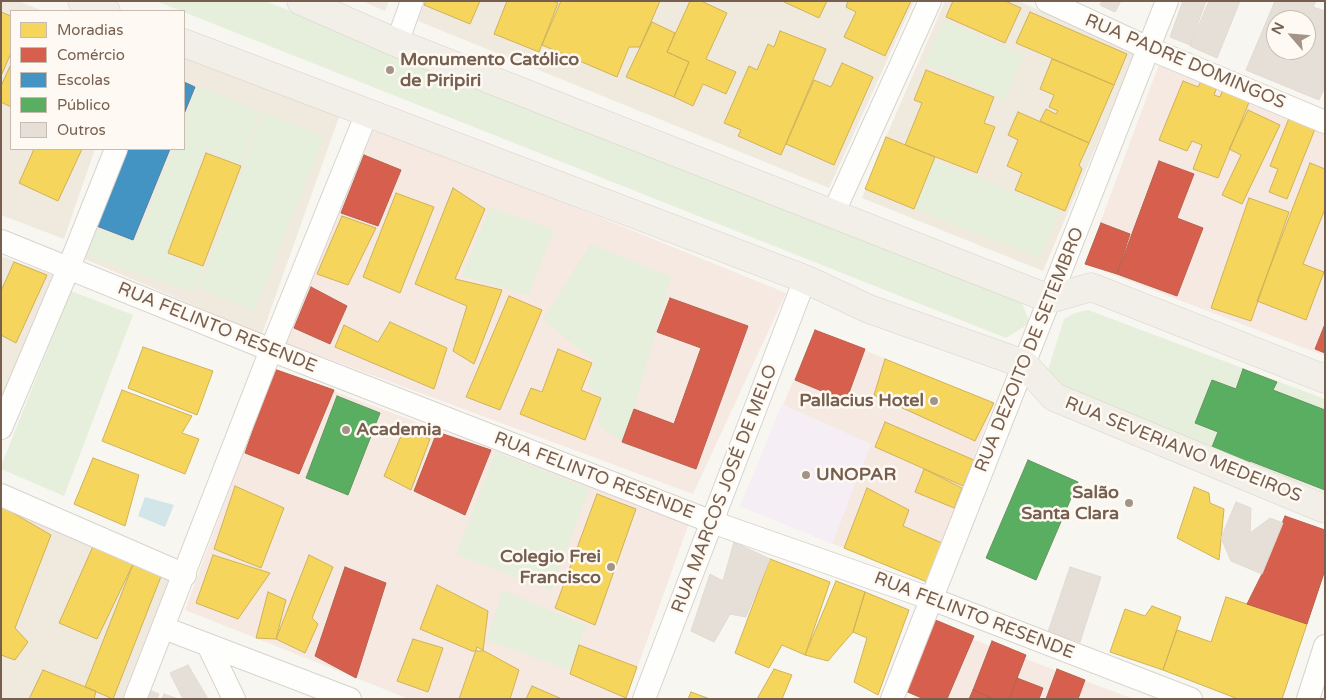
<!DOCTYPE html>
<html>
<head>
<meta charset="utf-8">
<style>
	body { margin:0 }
	#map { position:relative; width:1326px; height:700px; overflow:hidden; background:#f8f6f0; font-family:"Varela Round",sans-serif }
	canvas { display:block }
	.frame { position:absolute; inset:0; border:2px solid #775f4f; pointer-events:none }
	.legend { position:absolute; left:10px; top:10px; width:175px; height:140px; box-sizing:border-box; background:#fefaf3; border:1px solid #c8bcb1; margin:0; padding:6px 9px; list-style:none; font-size:15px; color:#775f4f }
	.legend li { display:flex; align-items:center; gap:10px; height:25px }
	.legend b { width:25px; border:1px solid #c8bcb1 }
	.north { position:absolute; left:1266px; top:10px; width:50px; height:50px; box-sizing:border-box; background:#fefaf3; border:1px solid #c8bcb1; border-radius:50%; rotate:297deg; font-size:14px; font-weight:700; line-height:20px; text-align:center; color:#775f4f }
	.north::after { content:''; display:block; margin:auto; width:18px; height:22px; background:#a49487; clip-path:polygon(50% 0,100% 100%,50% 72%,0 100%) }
</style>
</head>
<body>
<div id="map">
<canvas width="1326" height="700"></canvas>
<div class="frame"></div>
<ul class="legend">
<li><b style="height:14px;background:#f6d55c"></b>Moradias</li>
<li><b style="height:14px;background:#d6604d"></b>Comércio</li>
<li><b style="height:14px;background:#4393c3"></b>Escolas</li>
<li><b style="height:14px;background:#5aae61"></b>Público</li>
<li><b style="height:14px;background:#e5dfd7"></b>Outros</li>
</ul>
<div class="north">N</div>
</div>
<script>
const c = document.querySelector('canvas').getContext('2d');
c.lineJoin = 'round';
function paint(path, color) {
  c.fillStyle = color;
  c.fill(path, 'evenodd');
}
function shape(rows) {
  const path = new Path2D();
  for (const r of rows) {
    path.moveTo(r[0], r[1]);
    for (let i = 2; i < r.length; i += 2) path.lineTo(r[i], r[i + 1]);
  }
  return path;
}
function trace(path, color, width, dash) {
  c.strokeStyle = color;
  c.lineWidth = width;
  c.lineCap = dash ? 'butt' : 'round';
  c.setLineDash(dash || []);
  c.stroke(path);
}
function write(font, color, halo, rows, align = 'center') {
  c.font = font + ' "Varela Round",sans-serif';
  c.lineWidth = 5;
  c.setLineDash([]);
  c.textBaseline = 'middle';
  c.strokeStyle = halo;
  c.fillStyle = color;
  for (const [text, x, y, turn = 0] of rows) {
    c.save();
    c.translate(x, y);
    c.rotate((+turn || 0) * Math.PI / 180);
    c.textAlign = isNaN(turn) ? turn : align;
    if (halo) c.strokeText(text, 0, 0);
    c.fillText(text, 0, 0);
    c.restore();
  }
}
const residential = shape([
	[1,1,18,1,43,11,11,11,11,149,95,149,64,239,1,215],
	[362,1,389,1,385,11],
	[425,1,914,1,829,188,418,21],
	[945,1,1018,1,1136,52,1043,271,862,198,886,137],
	[184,52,339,117,262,334,82,258,127,149,184,149],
	[1,256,55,276,1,401],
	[1,503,174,579,124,699,1,699]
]);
const commercial = shape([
	[1159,64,1325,133,1325,356,1085,264],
	[375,126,786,293,693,494,285,343],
	[815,330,994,403,927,582,740,506],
	[274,369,689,523,626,699,409,699,185,610],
	[939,627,1134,699,912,699]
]);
const education = shape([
	[782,404,871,444,832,544,740,506]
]);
const green = shape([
	[156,1,265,1,1021,301,1030,323,1006,338],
	[944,20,1024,56,1005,99,925,63],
	[198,86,260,112,240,165,205,148,167,256,203,268,194,292,87,256,96,229,135,241,173,149,184,149,184,122],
	[263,112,324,137,254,311,199,288],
	[934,161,1059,210,1040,258,915,209],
	[490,207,554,230,528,295,462,276],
	[591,244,671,277,634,409,622,442,599,426,599,395,588,385,594,361,543,319],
	[71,291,133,315,64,496,1,469,1,466],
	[1088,310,1325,399,1325,492,1058,392,1048,370,1064,319,1075,313],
	[496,452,589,489,551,591,456,554],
	[503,590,586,626,569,670,486,640]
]);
const water = shape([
	[145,497,174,505,165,527,138,516]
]);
const homes = shape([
	[426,1,480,1,470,24,424,5,426,1],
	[507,1,553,1,558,3,539,52,494,34,507,1],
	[561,1,660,1,640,47,629,47,617,77,542,45,561,1],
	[690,1,701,1,727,13,706,59,736,72,726,94,703,84,693,106,674,97,689,62,667,52,690,1],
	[782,1,827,1,819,18,782,1],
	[848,1,911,1,885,56,844,37,856,12,846,7,848,1],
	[953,1,1005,1,1021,8,1005,43,946,17,953,1],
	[1,12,11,16,11,53,1,76,1,12],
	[1030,12,1127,54,1114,85,1016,43,1030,12],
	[652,22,675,33,667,52,689,62,674,97,626,77,652,22],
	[780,31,826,49,781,155,738,136,741,130,724,123,749,66,757,70,768,44,774,47,780,31],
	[1052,59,1114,85,1089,143,1040,121,1046,109,1056,114,1058,111,1049,107,1054,95,1040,89,1052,59],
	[842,63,873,77,834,165,786,144,814,80,831,87,842,63],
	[11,64,11,107,1,102,1,86,11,64],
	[926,70,994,97,984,123,995,127,977,173,905,145,922,103,914,100,926,70],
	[1183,81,1198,87,1201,81,1217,87,1214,95,1220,97,1223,89,1250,100,1218,178,1193,169,1202,145,1192,141,1187,151,1159,140,1183,81],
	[1248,110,1280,125,1242,204,1222,195,1241,155,1229,149,1248,110],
	[1018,112,1089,143,1079,165,1082,169,1065,211,1015,190,1022,173,1007,166,1018,140,1008,135,1018,112],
	[1289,118,1315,129,1287,199,1269,192,1278,169,1270,166,1289,118],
	[886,137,935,157,914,209,865,189,886,137],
	[34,149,82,149,58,201,19,183,34,149],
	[206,153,241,166,203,266,168,253,206,153],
	[1310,163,1325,169,1325,209,1303,264,1324,272,1306,320,1257,301,1310,163],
	[453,188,485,209,455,279,502,290,474,364,453,351,467,306,415,284,453,188],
	[396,193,434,207,400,293,363,277,396,193],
	[1249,198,1289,212,1251,321,1211,308,1249,198],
	[342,216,376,228,348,285,317,274,342,216],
	[14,262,47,275,16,343,1,335,1,291,14,262],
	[509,296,542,310,500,410,466,397,509,296],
	[390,322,447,348,434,389,335,347,344,325,378,342,390,322],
	[143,347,213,371,197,415,128,388,143,347],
	[558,349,592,363,581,390,601,398,585,440,520,414,531,388,542,392,558,349],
	[885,359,994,403,975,441,874,395,885,359],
	[122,390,192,416,182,433,199,439,185,474,102,441,122,390],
	[885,422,974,460,963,486,875,447,885,422],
	[404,429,430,439,411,490,384,476,404,429],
	[93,458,139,475,125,526,74,504,93,458],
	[924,469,962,488,954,508,915,492,924,469],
	[235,486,284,508,261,568,214,549,235,486],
	[1194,487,1209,493,1210,503,1224,509,1219,560,1177,538,1194,487],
	[867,488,909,510,903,526,942,543,927,582,844,548,867,488],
	[597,494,636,509,595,625,555,608,597,494],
	[1,506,51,535,15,628,28,642,15,660,1,655,1,506],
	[94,544,134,562,97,639,59,623,94,544],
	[213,555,270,573,238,619,196,603,213,555],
	[309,555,333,567,312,618,318,624,305,653,276,639,309,555],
	[770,559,830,582,805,655,782,645,769,668,735,653,770,559],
	[134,562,162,574,113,699,85,687,134,562],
	[836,581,865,592,853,632,828,661,805,655,836,581],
	[437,585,488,611,483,651,472,651,420,629,437,585],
	[268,592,286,600,276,639,256,638,268,592],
	[865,592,909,610,878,695,854,682,867,638,853,632,865,592],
	[1226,597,1307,624,1282,699,1238,699,1163,670,1177,630,1211,642,1226,597],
	[1152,606,1181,617,1163,670,1110,652,1125,609,1145,616,1152,606],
	[413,639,443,648,428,692,397,681,413,639],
	[579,645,637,667,626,698,570,674,579,645],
	[477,647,519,670,510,699,459,699,477,647],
	[774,669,792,675,782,699,757,699,774,669],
	[43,670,96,691,94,699,29,699,43,670],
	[532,686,562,699,526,699,532,686],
	[691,692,710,699,688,699,691,692]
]);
const shops = shape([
	[364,155,401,170,378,226,341,213,364,155],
	[1159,161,1194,174,1177,218,1203,228,1177,296,1117,274,1159,161],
	[1101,223,1130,234,1117,274,1085,264,1101,223],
	[311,287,347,306,330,344,294,328,311,287],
	[670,298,748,326,696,469,622,442,634,409,674,424,701,348,657,332,670,298],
	[1325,324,1325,353,1315,349,1325,324],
	[815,330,865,349,846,401,795,380,815,330],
	[274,369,334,390,299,474,245,453,274,369],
	[437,432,491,450,465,515,414,491,437,432],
	[1285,516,1325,530,1325,570,1307,624,1247,604,1262,574,1285,516],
	[345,567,386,583,356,678,315,656,345,567],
	[933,619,974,636,947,699,924,699,903,690,933,619],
	[992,641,1026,655,1009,699,994,699,973,690,992,641],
	[1057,669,1085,680,1078,699,1046,699,1057,669],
	[1017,678,1043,688,1039,699,1009,699,1017,678],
	[973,690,994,699,969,699,973,690]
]);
const schools = shape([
	[184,82,195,87,184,114,184,82],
	[124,149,170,149,133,240,94,225,124,149]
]);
const public = shape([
	[1243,369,1277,382,1273,390,1325,410,1325,490,1250,461,1248,467,1210,452,1218,432,1195,423,1212,380,1236,389,1243,369],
	[337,396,380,413,348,495,306,478,337,396],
	[1028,460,1078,482,1036,580,986,558,1028,460]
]);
const building = shape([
	[1102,1,1121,1,1115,12,1100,5,1102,1],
	[1183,1,1206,1,1190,45,1170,37,1183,1],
	[1209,1,1240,1,1217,58,1190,46,1209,1],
	[1275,1,1316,1,1313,7,1325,11,1325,87,1319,100,1246,70,1275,1],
	[1276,20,1306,20,1306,50,1276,50,1276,20],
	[1236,502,1251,508,1250,533,1270,518,1283,523,1262,574,1231,561,1221,538,1236,502],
	[734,542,770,559,746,617,730,614,714,642,691,631,710,574,723,581,734,542],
	[1070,567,1101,577,1080,642,1048,632,1070,567],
	[188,665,208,699,183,699,170,673,188,665],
	[147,689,159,694,157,699,143,699,147,689],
	[164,694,178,699,162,699,164,694]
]);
const street = shape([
	[1047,1,1148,48,1325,122],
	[397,43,412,1],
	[833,214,930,1],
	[1,241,271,350,712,522,932,599,1191,699],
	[1,428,69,267,116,149],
	[1,495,185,575],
	[164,628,350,699],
	[208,645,234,699],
	[135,699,271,350,367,113],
	[644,699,805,279],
	[892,699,1167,1],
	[1308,699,1325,646]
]);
const primary = shape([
	[82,1,106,11],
	[301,1,397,43,1050,299,1091,287,1325,379],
	[184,43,805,279,869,309,1024,364,1054,397,1325,509]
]);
const markers = [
	[390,70,5,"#a49487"],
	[934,401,5,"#a49487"],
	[346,430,5,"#a49487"],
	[806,475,5,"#a49487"],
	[1129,503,5,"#a49487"],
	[611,567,5,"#a49487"]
];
const poiNames = [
	["Monumento Católico",400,60],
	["de Piripiri",400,81],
	["Pallacius Hotel",924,401,"right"],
	["Academia",356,430],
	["UNOPAR",816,475],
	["Salão",1119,493,"right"],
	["Santa Clara",1119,514,"right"],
	["Colegio Frei",601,557,"right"],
	["Francisco",601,578,"right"]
];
const streetNames = [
	["RUA PADRE DOMINGOS",1185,62,23],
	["RUA FELINTO RESENDE",217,328,22],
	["RUA DEZOITO DE SETEMBRO",1030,350,-68],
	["RUA SEVERIANO MEDEIROS",1183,450,22],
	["RUA FELINTO RESENDE",594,476,21],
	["RUA MARCOS JOSÉ DE MELO",725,489,-69],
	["RUA FELINTO RESENDE",974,616,21]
];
paint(residential, '#f0e9de');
paint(commercial, '#f5e9e2');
paint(education, '#f6eef5');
paint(green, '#e5efdb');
paint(water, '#d2e5e8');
paint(homes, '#f6d55c');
trace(homes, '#d0b258', 1);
paint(shops, '#d6604d');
trace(shops, '#ba604e', 1);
paint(schools, '#4393c3');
trace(schools, '#5383a0', 1);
paint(public, '#5aae61');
trace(public, '#63965c', 1);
paint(building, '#e5dfd7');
trace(building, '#e1dad2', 1);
trace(street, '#d8d3cd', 24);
trace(primary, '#d9d2cc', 29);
trace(street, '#fefefd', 22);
trace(primary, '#f2efe8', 28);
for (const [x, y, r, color] of markers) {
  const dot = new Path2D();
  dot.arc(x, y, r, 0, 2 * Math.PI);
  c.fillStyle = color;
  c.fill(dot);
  trace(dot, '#fefaf3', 2);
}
write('bold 18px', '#775f4f', '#fefaf3', poiNames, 'left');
write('18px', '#775f4f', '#fefaf3', streetNames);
</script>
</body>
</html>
